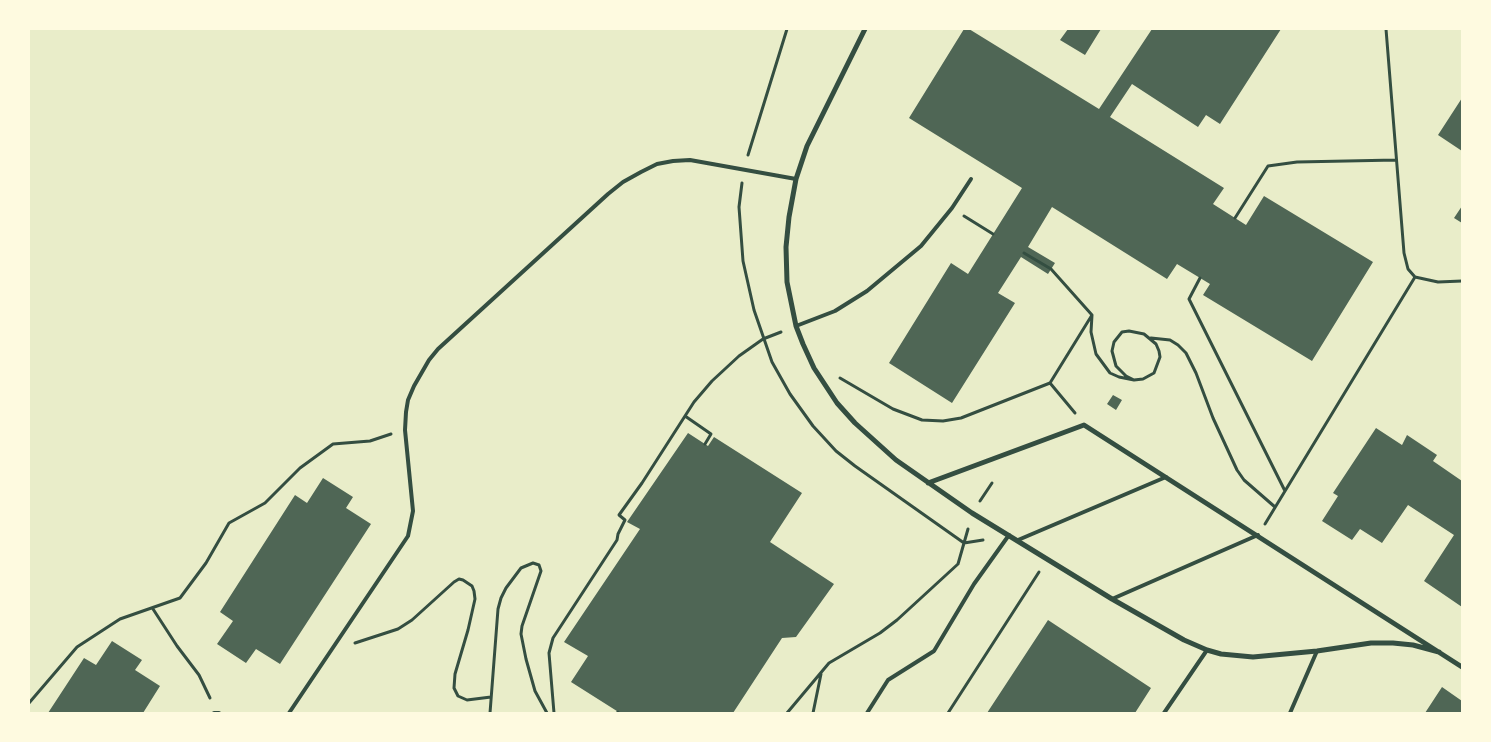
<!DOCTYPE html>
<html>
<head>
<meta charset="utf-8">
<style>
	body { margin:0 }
	#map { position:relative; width:1491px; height:742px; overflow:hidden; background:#e9edc9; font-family:Raleway,sans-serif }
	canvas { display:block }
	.frame { position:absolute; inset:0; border:30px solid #fefae0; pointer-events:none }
</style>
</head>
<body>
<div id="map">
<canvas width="1491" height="742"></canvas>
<div class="frame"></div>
</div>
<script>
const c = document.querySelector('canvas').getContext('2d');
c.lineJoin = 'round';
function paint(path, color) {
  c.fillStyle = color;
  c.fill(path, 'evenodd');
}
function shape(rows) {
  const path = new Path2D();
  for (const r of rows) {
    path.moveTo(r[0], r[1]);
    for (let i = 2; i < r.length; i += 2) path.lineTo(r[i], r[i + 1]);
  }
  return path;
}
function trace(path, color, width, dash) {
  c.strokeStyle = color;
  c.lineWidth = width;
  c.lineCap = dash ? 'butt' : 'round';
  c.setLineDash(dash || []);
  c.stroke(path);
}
const building = shape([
	[964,29,969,29,1099,109,1152,29,1281,29,1220,124,1206,115,1198,127,1132,84,1110,117,1224,188,1213,204,1246,225,1264,196,1373,262,1312,361,1203,295,1210,284,1177,264,1167,279,1052,207,1028,247,1055,263,1048,274,1021,257,998,293,1015,303,952,403,889,363,951,263,968,274,1022,188,909,118],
	[1068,29,1101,29,1085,55,1060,40],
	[1462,98,1462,151,1438,135],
	[1462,206,1462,223,1454,218],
	[1113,395,1122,400,1116,410,1107,404],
	[1376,428,1402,445,1407,435,1437,455,1433,461,1462,481,1462,607,1424,581,1454,535,1408,505,1382,543,1360,529,1352,540,1322,521,1338,496,1333,493],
	[688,433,708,446,714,437,802,493,770,542,834,584,796,637,782,638,733,713,620,713,571,682,588,656,564,642,640,529,627,522],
	[323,478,353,497,346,508,371,524,280,664,256,649,246,663,217,644,233,621,220,612,295,495,307,503],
	[1048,620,1151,688,1135,713,987,713],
	[112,641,142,660,135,670,160,686,143,713,48,713,84,658,96,665],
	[1442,687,1462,701,1462,713,1425,713]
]);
const path = shape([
	[1386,29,1404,253,1408,269,1415,277],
	[748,155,787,29],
	[742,183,739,207,743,261,754,310,772,362,790,394,813,426,836,451,855,466,964,543,983,540],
	[964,216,993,234],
	[1235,218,1268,166,1297,162,1396,160],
	[1024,253,1051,269,1092,315],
	[1200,278,1189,299,1285,491],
	[1151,338,1170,340,1178,345,1186,353,1196,373,1213,418,1237,470,1244,480,1275,507],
	[840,378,893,409,922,420,943,421,961,418,1050,383,1075,413],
	[1050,383,1092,315,1091,332,1096,354,1110,373,1119,377,1134,380,1143,379,1154,373,1160,357,1159,351,1156,344,1144,334,1129,331,1122,332,1114,342,1112,351,1116,366,1126,376,1134,380],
	[685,416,711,434,705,444],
	[980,501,992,483],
	[1265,524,1415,277,1438,282,1462,281],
	[153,609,177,646,199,675,210,698],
	[355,643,398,629,412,620,454,582,459,579,463,580,472,586,474,591,475,599,468,630,455,674,454,688,458,696,467,700,491,697],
	[29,703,77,647,120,619,180,598,206,563,229,523,265,503,300,468,333,444,370,441,391,434],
	[490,713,498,609,501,598,506,588,521,568,533,563,539,565,541,571,522,626,521,634,526,659,535,691,547,713],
	[554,713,549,653,553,638,617,540,618,534,625,520,619,515,642,483,694,402,712,381,739,356,763,339,781,332],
	[617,713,618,712],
	[787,713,829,663,880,633,897,620,958,564,968,529],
	[813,713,821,674],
	[948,713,1039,572]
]);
const service = shape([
	[796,326,835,311,867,291,921,246,952,208,971,179],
	[1018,540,1166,477],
	[1112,599,1258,535],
	[214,713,219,713],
	[289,713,408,536,413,511,405,430,406,412,408,400,414,386,429,360,438,349,608,194,623,182,641,172,657,164,673,161,690,160,796,179],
	[867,713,888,680,934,651,974,584,1009,535],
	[1164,713,1207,650],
	[1290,713,1317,651]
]);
const minor = shape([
	[865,29,807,146,796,179,789,217,786,247,787,282,796,326,803,344,814,368,837,403,855,423,896,460,972,513,1112,599,1184,640,1207,650,1221,654,1253,657,1317,651,1371,643,1393,643,1413,645,1439,652],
	[928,483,1084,425,1462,667]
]);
paint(building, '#4f6655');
trace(path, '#344e41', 3);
trace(service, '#344e41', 4);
trace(minor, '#344e41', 5);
</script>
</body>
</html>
